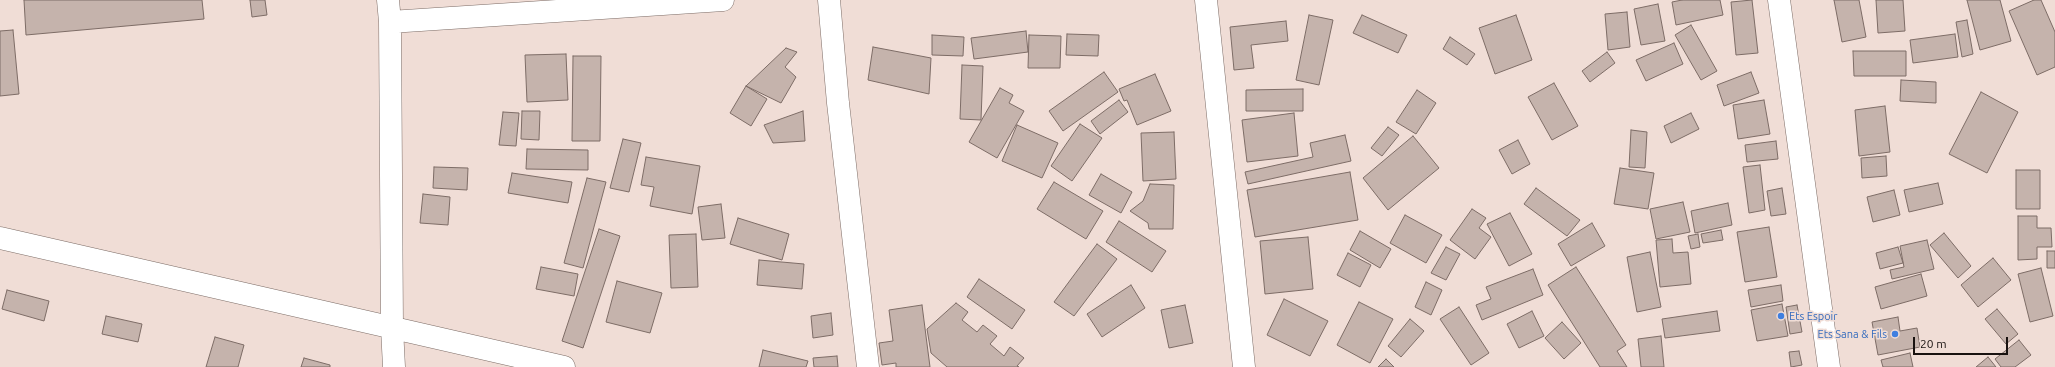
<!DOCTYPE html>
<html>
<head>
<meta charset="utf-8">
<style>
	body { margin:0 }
	#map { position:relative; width:2055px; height:367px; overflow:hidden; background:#f0ddd6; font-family:Ubuntu,sans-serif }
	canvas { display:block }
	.scale { position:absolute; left:1913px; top:337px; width:95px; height:18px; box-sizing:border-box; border:2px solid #191210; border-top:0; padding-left:5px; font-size:12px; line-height:14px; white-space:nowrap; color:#191210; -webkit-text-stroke:3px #f0ddd6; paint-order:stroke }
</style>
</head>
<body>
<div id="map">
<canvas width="2055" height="367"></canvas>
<div class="scale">20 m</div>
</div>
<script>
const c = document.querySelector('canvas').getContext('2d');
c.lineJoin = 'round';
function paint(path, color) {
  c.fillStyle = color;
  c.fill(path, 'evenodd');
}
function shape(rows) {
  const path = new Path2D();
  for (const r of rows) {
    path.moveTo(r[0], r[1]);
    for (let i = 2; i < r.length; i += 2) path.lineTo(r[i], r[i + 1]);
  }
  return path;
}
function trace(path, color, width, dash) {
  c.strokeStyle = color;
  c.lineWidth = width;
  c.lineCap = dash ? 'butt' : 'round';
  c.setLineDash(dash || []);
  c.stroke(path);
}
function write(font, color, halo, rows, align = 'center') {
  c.font = font + ' Ubuntu,sans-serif';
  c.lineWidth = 3;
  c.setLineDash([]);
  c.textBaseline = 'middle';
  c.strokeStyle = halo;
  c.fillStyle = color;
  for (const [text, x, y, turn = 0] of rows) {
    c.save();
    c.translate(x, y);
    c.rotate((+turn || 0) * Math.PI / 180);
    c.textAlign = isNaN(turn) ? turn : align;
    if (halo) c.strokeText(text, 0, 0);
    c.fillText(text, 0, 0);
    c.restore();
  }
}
const building = shape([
	[24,0,202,0,204,19,26,35,24,0],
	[250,0,265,0,267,15,252,17,250,0],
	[1682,0,1720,0,1723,15,1676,25,1672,2,1682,0],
	[1752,0,1758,53,1736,55,1731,2,1752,0],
	[1834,0,1859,0,1866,37,1842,42,1834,0],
	[1876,0,1903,0,1905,31,1878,33,1876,0],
	[1967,0,2000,0,2011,41,1980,50,1967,0],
	[2034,0,2041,0,2055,32,2055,67,2037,75,2009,11,2034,0],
	[1658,4,1665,41,1641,45,1634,9,1658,4],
	[1627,12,1630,47,1608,50,1605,14,1627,12],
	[1309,15,1333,20,1319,85,1296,80,1309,15],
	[1362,15,1407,35,1398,53,1353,33,1362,15],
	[1516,15,1532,60,1495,74,1479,28,1516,15],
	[1967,20,1973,54,1962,57,1956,22,1967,20],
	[1286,21,1288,41,1251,45,1254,68,1234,70,1230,27,1286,21],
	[1691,25,1717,71,1701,80,1675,35,1691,25],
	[13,30,19,94,0,96,0,31,13,30],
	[1026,31,1028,52,974,59,971,38,1026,31],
	[1067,34,1099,35,1098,56,1066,55,1067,34],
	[1955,34,1958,57,1913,63,1910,40,1955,34],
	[932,35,964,37,963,56,932,55,932,35],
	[1029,35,1061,36,1060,68,1028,68,1029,35],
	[1450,37,1475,54,1467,65,1443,49,1450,37],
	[1674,43,1683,64,1646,81,1636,60,1674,43],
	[873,47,931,58,929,94,868,80,873,47],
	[786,48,797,52,785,67,796,77,781,103,746,86,786,48],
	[1853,51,1906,51,1906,76,1854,76,1853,51],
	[1607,52,1615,63,1590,82,1582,71,1607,52],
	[566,54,568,100,527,102,525,55,566,54],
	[573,56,601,56,600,141,572,141,573,56],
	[962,65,983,66,981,120,960,119,962,65],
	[1104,72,1118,92,1063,131,1049,111,1104,72],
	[1751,72,1759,93,1724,106,1717,85,1751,72],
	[1155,74,1171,111,1137,125,1127,100,1124,101,1119,89,1155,74],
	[1901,80,1936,82,1936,103,1900,101,1901,80],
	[1554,83,1578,126,1552,140,1528,97,1554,83],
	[746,86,767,99,751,126,730,113,746,86],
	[1000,88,1013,95,1009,103,1024,111,997,158,969,142,1000,88],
	[1303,89,1303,111,1246,111,1246,90,1303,89],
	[1417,90,1436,103,1416,134,1396,122,1417,90],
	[1981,92,2018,112,1987,173,1949,154,1981,92],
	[1119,100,1128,112,1100,134,1091,121,1119,100],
	[1764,100,1770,134,1738,139,1733,105,1764,100],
	[1885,106,1890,152,1859,156,1855,110,1885,106],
	[522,111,540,111,539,140,521,139,522,111],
	[803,111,805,141,773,143,764,125,803,111],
	[503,112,519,113,516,146,499,145,503,112],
	[1294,113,1298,156,1247,162,1242,120,1294,113],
	[1691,113,1699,129,1671,143,1664,126,1691,113],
	[1080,124,1102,138,1072,181,1051,166,1080,124],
	[1017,125,1058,143,1042,178,1002,161,1017,125],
	[1388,127,1399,135,1382,156,1371,148,1388,127],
	[1631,130,1647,132,1645,168,1629,167,1631,130],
	[1174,132,1176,179,1143,181,1141,133,1174,132],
	[1345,135,1351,161,1248,184,1245,172,1313,157,1310,143,1345,135],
	[1413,136,1439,168,1388,210,1363,178,1413,136],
	[623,139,641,143,629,192,610,188,623,139],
	[1518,140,1530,164,1512,174,1499,150,1518,140],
	[1776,141,1778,159,1747,162,1745,145,1776,141],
	[527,149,588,150,588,170,526,169,527,149],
	[1886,156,1887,176,1862,178,1861,158,1886,156],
	[646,157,700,166,692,214,650,206,654,187,641,185,646,157],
	[1760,165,1765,210,1749,213,1743,167,1760,165],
	[434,167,468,168,467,190,433,188,434,167],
	[1620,168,1654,173,1648,209,1614,204,1620,168],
	[2016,170,2040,170,2040,209,2016,209,2016,170],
	[1350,172,1358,220,1255,237,1247,190,1350,172],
	[512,173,572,182,568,203,508,193,512,173],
	[1101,174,1132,192,1121,213,1089,195,1101,174],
	[587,178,606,182,583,268,564,263,587,178],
	[1054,182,1103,211,1086,239,1037,209,1054,182],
	[1938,183,1943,204,1909,212,1904,190,1938,183],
	[1150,184,1174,185,1173,229,1149,229,1148,223,1130,211,1143,201,1150,184],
	[1536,188,1580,220,1567,236,1524,204,1536,188],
	[1782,188,1786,214,1771,216,1767,191,1782,188],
	[1894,190,1900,215,1873,222,1867,197,1894,190],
	[423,194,450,197,448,225,420,223,423,194],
	[1683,202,1690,232,1656,239,1650,209,1683,202],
	[1728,203,1732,225,1695,233,1691,211,1728,203],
	[721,204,725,238,702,240,698,207,721,204],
	[1472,209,1486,218,1479,228,1491,237,1475,259,1450,240,1472,209],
	[1510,213,1532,254,1509,266,1487,224,1510,213],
	[1405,215,1442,235,1426,263,1390,243,1405,215],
	[2018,216,2037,216,2037,228,2051,228,2052,247,2037,247,2037,259,2018,260,2018,216],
	[738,218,789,234,782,260,730,244,738,218],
	[1119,221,1166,251,1152,272,1106,242,1119,221],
	[1592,223,1605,246,1571,266,1558,244,1592,223],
	[1769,227,1777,277,1745,282,1737,232,1769,227],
	[599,229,620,236,583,348,562,341,599,229],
	[1721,230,1723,240,1703,243,1701,234,1721,230],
	[1360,231,1391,249,1380,268,1350,250,1360,231],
	[1944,233,1971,266,1958,278,1930,245,1944,233],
	[696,234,698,287,671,288,669,235,696,234],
	[1698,234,1700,247,1691,249,1688,236,1698,234],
	[1308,237,1313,289,1265,294,1260,241,1308,237],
	[1672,239,1673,253,1688,252,1691,284,1660,287,1656,240,1672,239],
	[1927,240,1934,269,1892,279,1890,270,1904,267,1900,246,1927,240],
	[1097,244,1117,259,1074,316,1054,302,1097,244],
	[1446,247,1460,254,1446,280,1431,273,1446,247],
	[1898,247,1903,263,1880,269,1876,253,1898,247],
	[2047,251,2055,251,2055,268,2047,268,2047,251],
	[1650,252,1661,307,1637,312,1627,257,1650,252],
	[1348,253,1371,265,1360,287,1337,275,1348,253],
	[1993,258,2011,280,1978,307,1961,285,1993,258],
	[759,260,804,264,802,289,757,285,759,260],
	[541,267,578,274,574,296,536,289,541,267],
	[1576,267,1626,345,1617,351,1627,367,1600,367,1548,285,1576,267],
	[2041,268,2053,316,2030,322,2018,274,2041,268],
	[1533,269,1543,295,1482,320,1476,305,1491,299,1486,287,1533,269],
	[1921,274,1927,296,1881,309,1875,287,1921,274],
	[979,279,1025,310,1012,329,967,297,979,279],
	[617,281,662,293,650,333,606,322,617,281],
	[1426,282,1442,290,1431,315,1415,307,1426,282],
	[1131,285,1145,308,1102,337,1087,314,1131,285],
	[1781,285,1783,301,1751,307,1748,290,1781,285],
	[7,290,49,301,44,321,2,309,7,290],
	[1284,299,1328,321,1310,356,1267,335,1284,299],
	[1359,302,1393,319,1370,363,1337,345,1359,302],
	[956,303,968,312,962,320,977,332,983,325,997,336,990,344,1004,356,1010,347,1024,358,1017,366,1019,367,947,367,931,353,927,329,956,303],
	[1782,304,1788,336,1757,341,1751,310,1782,304],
	[922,305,930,367,896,367,896,363,882,365,879,343,893,341,889,310,922,305],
	[1185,305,1193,343,1169,348,1161,310,1185,305],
	[1797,305,1802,332,1790,334,1786,307,1797,305],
	[1459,307,1489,353,1471,365,1440,319,1459,307],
	[1997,309,2018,334,2006,344,1985,319,1997,309],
	[1532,311,1544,336,1519,348,1507,324,1532,311],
	[1717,311,1720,331,1665,338,1662,319,1717,311],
	[831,313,833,335,813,338,811,316,831,313],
	[106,316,142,324,138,342,102,334,106,316],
	[1898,317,1900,331,1917,328,1920,347,1878,355,1872,322,1898,317],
	[1410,319,1424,331,1401,357,1388,346,1410,319],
	[1562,322,1581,343,1564,359,1545,338,1562,322],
	[1661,336,1664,367,1641,367,1638,339,1661,336],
	[215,337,244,345,238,367,206,367,215,337],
	[2019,340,2031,355,2015,367,2001,367,1995,359,2019,340],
	[763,350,808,361,806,367,759,367,763,350],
	[1799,351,1802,365,1791,367,1789,352,1799,351],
	[1910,353,1913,367,1883,367,1881,360,1910,353],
	[837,356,838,367,814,367,813,358,837,356],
	[1988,357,1996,367,1976,367,1988,357],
	[304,358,330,365,330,367,301,367,304,358],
	[1386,359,1394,367,1378,367,1386,359]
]);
const street = shape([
	[388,0,390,22,392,328,394,367],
	[829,0,838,103,868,367],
	[1206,0,1244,367],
	[390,22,723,0],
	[0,238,564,367]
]);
const secondary = shape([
	[1779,0,1829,367]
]);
const markers = [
	[1781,316,4,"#3f7fe0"],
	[1895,334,4,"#3f7fe0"]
];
const shopNames = [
	["Ets Espoir",1789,316],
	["Ets Sana & Fils",1887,334,"right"]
];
paint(building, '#c5b3ac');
trace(building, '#7d6c66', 1);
trace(street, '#7c6c66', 23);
trace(secondary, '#7c6c66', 23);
trace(street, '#fff', 22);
trace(secondary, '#fff', 22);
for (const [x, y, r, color] of markers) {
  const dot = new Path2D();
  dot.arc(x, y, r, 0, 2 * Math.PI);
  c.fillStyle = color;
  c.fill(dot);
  trace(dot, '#f0ddd6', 1.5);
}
write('11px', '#366cbe', '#f0ddd6', shopNames, 'left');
</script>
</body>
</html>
